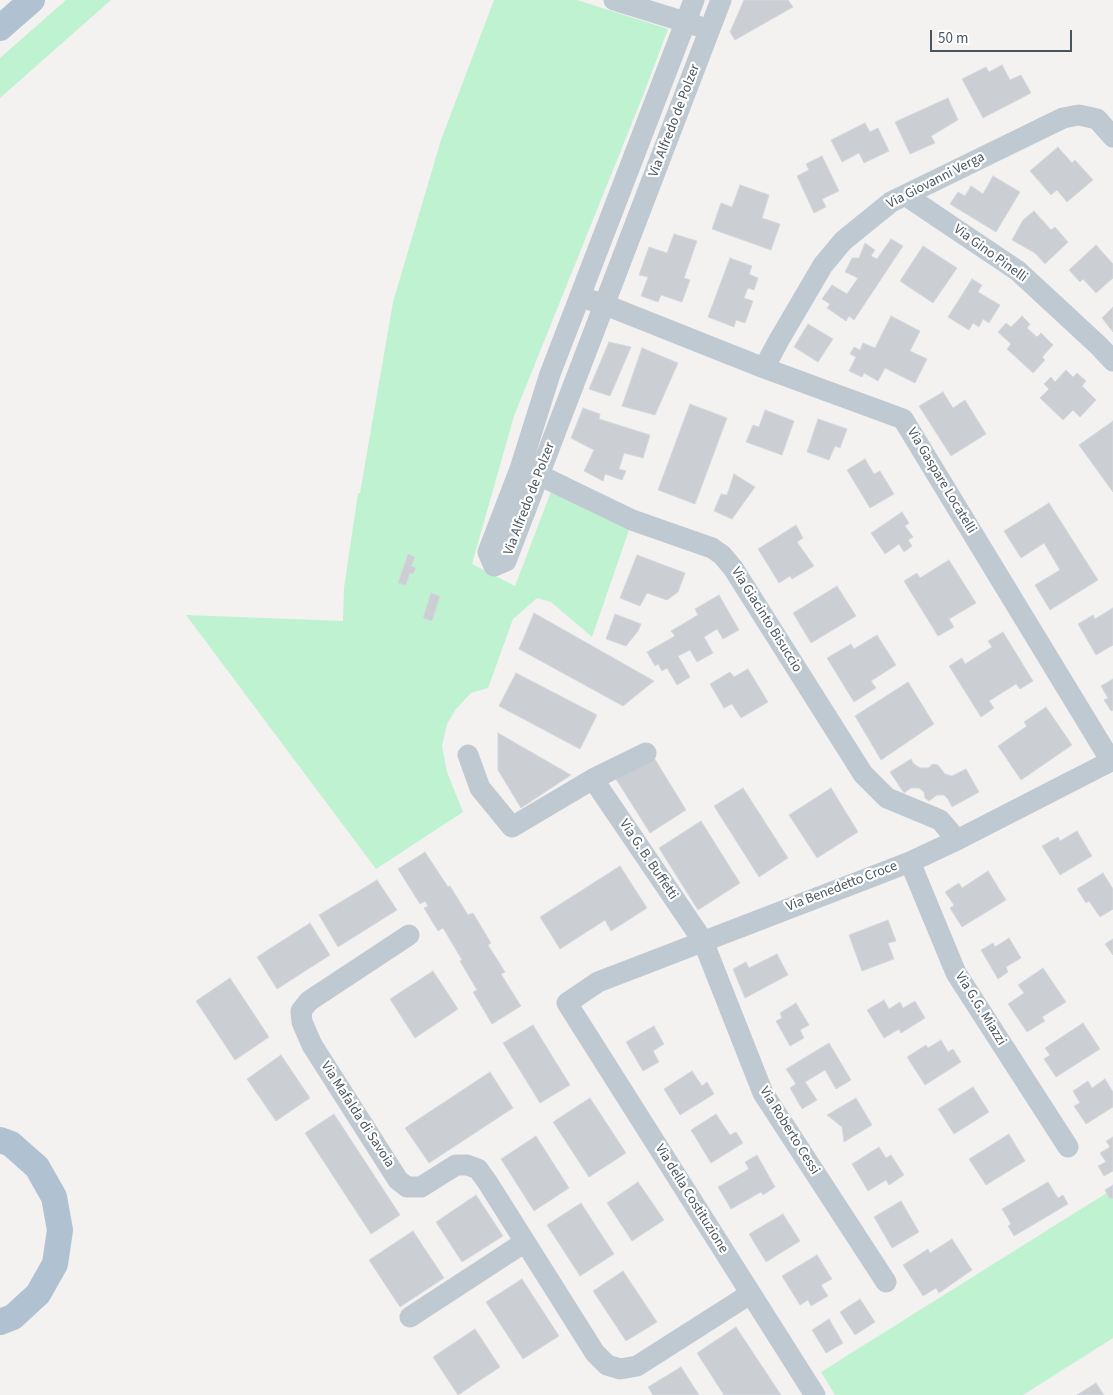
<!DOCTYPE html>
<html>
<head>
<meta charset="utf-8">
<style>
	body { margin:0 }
	#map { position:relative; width:1113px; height:1395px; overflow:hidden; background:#f4f1f1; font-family:"Source Sans 3",sans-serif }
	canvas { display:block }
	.scale { position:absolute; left:930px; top:30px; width:142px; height:22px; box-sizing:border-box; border:2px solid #485660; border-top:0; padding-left:6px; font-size:15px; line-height:18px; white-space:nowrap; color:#485660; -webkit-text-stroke:4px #fff; paint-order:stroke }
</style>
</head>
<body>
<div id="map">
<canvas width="1113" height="1395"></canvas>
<div class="scale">50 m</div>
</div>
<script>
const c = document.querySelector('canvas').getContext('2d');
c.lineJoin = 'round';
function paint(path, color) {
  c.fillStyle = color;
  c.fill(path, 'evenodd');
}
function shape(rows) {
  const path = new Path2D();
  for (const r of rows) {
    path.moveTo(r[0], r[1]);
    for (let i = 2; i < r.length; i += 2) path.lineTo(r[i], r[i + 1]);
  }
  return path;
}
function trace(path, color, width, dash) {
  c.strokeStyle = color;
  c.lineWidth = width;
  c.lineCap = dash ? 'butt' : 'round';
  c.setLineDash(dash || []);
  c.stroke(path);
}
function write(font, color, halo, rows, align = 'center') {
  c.font = font + ' "Source Sans 3",sans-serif';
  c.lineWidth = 4.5;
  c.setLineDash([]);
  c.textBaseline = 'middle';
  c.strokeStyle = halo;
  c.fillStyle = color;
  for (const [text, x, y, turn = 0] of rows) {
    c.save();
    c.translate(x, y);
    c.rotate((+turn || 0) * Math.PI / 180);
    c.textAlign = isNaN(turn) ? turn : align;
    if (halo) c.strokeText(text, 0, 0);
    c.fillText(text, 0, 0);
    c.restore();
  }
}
const green = shape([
	[66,0,111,0,0,98,0,58],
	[494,0,577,0,668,29,644,93,514,416,472,564,515,586,552,489,591,512,629,530,592,637,551,602,537,598,513,619,488,688,471,693,456,709,447,724,442,746,447,772,463,812,376,869,186,615,343,621,344,588,358,493,360,493,393,302,441,140],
	[1113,1189,1113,1338,1023,1395,835,1395,821,1372]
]);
const building = shape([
	[744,0,788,0,793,7,735,40,730,32,744,0],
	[1002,65,1010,80,1021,75,1031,93,983,118,962,79,986,67,989,72,1002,65],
	[948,98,958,120,931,136,935,143,910,154,895,122,948,98],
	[865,123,870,132,878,128,889,151,864,163,859,153,842,162,831,140,865,123],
	[1058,147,1072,163,1075,160,1093,180,1067,202,1057,190,1051,195,1030,171,1058,147],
	[822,156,839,191,822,199,826,207,814,213,797,176,809,170,806,164,822,156],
	[993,176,1020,192,996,232,950,204,958,192,965,196,971,186,983,194,993,176],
	[740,185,769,195,762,218,780,224,771,250,712,229,721,203,732,207,740,185],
	[1034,211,1051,230,1055,227,1068,242,1045,264,1035,253,1012,240,1023,220,1034,211],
	[674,234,697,241,684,278,690,280,682,302,661,295,658,302,641,296,648,277,639,275,649,247,667,253,674,234],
	[891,239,903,246,854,320,849,316,846,321,827,308,830,304,822,299,832,285,847,294,858,278,845,272,852,258,859,258,865,243,875,250,871,256,877,259,891,239],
	[1096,245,1113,264,1113,278,1096,293,1083,279,1080,282,1069,270,1096,245],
	[923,246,957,268,933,303,900,281,923,246],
	[730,258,752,266,749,274,758,278,754,290,748,288,744,298,753,301,745,323,736,320,734,327,708,317,730,258],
	[972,279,982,285,978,292,1000,305,989,323,983,319,979,327,973,323,969,330,948,317,972,279],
	[1113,307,1113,332,1102,318,1113,307],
	[891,316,920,331,910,351,927,359,915,383,885,368,878,381,864,373,862,377,849,371,856,357,850,354,854,347,860,350,863,343,875,348,891,316],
	[1022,316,1030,324,1027,328,1037,337,1041,333,1053,345,1042,357,1045,360,1033,373,1007,349,1011,344,998,332,1006,323,1011,327,1022,316],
	[808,324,833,339,818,362,794,347,808,324],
	[609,342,631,347,610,396,589,389,609,342],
	[642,348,678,363,655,415,622,406,642,348],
	[1066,370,1073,377,1077,373,1086,381,1082,386,1096,400,1080,417,1073,410,1063,420,1040,398,1049,389,1044,384,1051,377,1055,382,1066,370],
	[943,392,953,408,965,400,986,434,951,456,919,406,943,392],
	[690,404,727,418,695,504,658,490,690,404],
	[583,408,600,414,599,419,650,435,643,458,624,453,619,469,626,471,622,480,605,474,603,481,584,471,594,450,571,438,583,408],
	[765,410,794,421,782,455,746,442,753,425,759,427,765,410],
	[818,419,847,429,840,448,835,446,829,460,807,452,818,419],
	[1113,421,1113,492,1079,445,1113,421],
	[865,459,874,474,880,471,894,494,870,508,847,470,865,459],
	[734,474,755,487,732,519,714,511,721,494,727,495,734,474],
	[1049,503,1098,580,1050,610,1035,585,1060,570,1044,543,1021,558,1004,531,1049,503],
	[902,512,909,523,905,526,913,537,908,540,912,546,904,552,899,544,885,554,871,533,902,512],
	[796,525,803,538,797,542,814,566,792,579,790,576,779,583,758,549,796,525],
	[408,554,415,557,411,566,416,568,413,574,410,573,406,585,398,583,408,554],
	[637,555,685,573,678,592,667,600,647,593,640,606,620,598,637,555],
	[949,560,976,603,949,619,954,627,938,636,904,581,917,573,920,578,949,560],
	[837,586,856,616,811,643,793,613,837,586],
	[431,593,440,596,432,621,423,618,431,593],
	[719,595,739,630,723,639,717,629,704,637,713,653,697,662,690,650,678,656,690,677,677,685,667,668,662,671,658,664,655,666,647,652,675,636,671,631,698,615,695,609,719,595],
	[1113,608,1113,645,1096,655,1078,624,1093,615,1095,619,1113,608],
	[534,613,654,681,623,706,519,649,534,613],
	[615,614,641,624,638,631,626,646,606,639,615,614],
	[1003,632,1033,681,1020,689,1016,684,989,701,994,708,981,717,949,666,962,658,965,664,992,647,988,641,1003,632],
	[877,635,896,665,871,681,876,688,854,702,827,658,851,644,854,649,877,635],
	[748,669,768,702,741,718,732,704,724,708,710,684,730,672,734,677,748,669],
	[516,673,597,715,580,749,499,706,516,673],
	[1113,679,1113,710,1111,711,1104,700,1108,698,1101,686,1113,679],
	[908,682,934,724,881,760,855,716,908,682],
	[1046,707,1072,745,1021,780,998,746,1027,726,1024,722,1046,707],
	[498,733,571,775,521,808,498,770,498,733],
	[653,756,686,810,650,833,616,779,653,756],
	[911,759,913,763,920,768,928,768,933,764,938,765,945,774,952,776,966,769,979,792,952,807,948,799,944,795,937,795,929,801,925,798,924,792,919,788,911,788,904,793,890,772,911,759],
	[743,788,788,858,759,877,714,806,743,788],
	[831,788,858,832,817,858,789,815,831,788],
	[701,821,740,883,698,910,659,848,701,821],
	[1077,831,1092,856,1060,875,1042,846,1058,837,1060,841,1077,831],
	[425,852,448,887,450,886,468,915,473,913,491,943,488,945,505,972,501,974,521,1006,492,1024,473,992,477,990,460,961,462,960,443,928,438,931,424,908,428,906,425,901,420,904,398,869,425,852],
	[620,866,647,908,611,931,605,920,560,949,540,917,620,866],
	[988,871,1006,900,962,927,950,908,954,905,945,892,959,883,962,888,988,871],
	[1103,873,1113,889,1113,909,1100,917,1089,901,1086,903,1077,889,1103,873],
	[377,880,397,910,338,947,319,915,377,880],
	[888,920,896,941,888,943,894,959,862,971,849,935,888,920],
	[310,923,330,955,277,989,257,957,310,923],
	[1009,938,1021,958,1006,967,1008,972,998,979,981,950,993,943,995,947,1009,938],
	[1113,939,1113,955,1105,944,1113,939],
	[777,954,788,975,745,998,733,969,746,962,749,968,777,954],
	[1043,968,1066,1002,1042,1017,1045,1021,1027,1032,1008,1004,1024,993,1018,985,1043,968],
	[433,971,458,1009,415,1038,390,999,433,971],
	[230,978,269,1037,235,1060,196,1001,230,978],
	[884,1000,889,1009,900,1002,903,1008,915,1001,925,1018,901,1033,899,1029,884,1038,867,1010,884,1000],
	[796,1003,809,1025,800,1030,804,1038,790,1046,776,1021,782,1018,780,1013,796,1003],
	[1083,1023,1100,1049,1056,1077,1044,1059,1050,1055,1045,1048,1083,1023],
	[533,1025,570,1085,540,1103,503,1043,533,1025],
	[654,1026,664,1044,653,1051,659,1062,643,1071,626,1042,654,1026],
	[941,1040,948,1052,953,1049,961,1062,925,1085,907,1057,926,1045,928,1048,941,1040],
	[829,1043,851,1080,836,1089,825,1070,805,1082,817,1100,802,1109,790,1088,796,1084,786,1069,829,1043],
	[281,1055,310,1098,276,1121,247,1079,281,1055],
	[692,1071,702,1086,707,1082,714,1094,680,1115,664,1089,692,1071],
	[490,1072,513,1108,429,1163,405,1128,490,1072],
	[1105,1079,1113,1092,1113,1107,1086,1124,1074,1106,1080,1103,1073,1091,1088,1081,1092,1088,1105,1079],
	[973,1087,989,1112,954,1134,938,1109,973,1087],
	[590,1098,626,1153,589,1177,553,1122,590,1098],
	[856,1098,872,1125,844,1142,842,1127,827,1115,856,1098],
	[334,1114,400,1215,371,1234,305,1133,334,1114],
	[716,1114,730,1135,736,1132,743,1143,711,1163,691,1130,716,1114],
	[1009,1134,1025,1161,986,1185,969,1159,1009,1134],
	[536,1136,569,1188,534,1211,501,1159,536,1136],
	[1113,1137,1113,1171,1104,1176,1098,1166,1106,1162,1100,1153,1110,1147,1106,1141,1113,1137],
	[879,1147,886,1158,891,1155,904,1175,889,1185,886,1180,868,1191,852,1164,879,1147],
	[757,1155,775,1187,763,1195,761,1192,731,1209,718,1187,749,1169,745,1162,757,1155],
	[638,1182,664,1220,632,1241,607,1203,638,1182],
	[1048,1182,1058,1198,1063,1195,1068,1204,1014,1236,1008,1226,1011,1224,1002,1209,1048,1182],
	[1113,1185,1113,1198,1110,1199,1105,1190,1113,1185],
	[476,1195,503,1236,462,1262,436,1222,476,1195],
	[901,1201,919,1232,892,1248,874,1217,901,1201],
	[581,1203,614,1254,580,1276,547,1225,581,1203],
	[783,1214,800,1241,766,1262,749,1234,783,1214],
	[413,1231,444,1278,400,1307,369,1260,413,1231],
	[952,1239,972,1270,939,1293,936,1288,923,1296,903,1265,928,1249,930,1253,952,1239],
	[817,1255,832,1279,821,1285,828,1296,811,1306,808,1300,800,1305,782,1276,817,1255],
	[623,1271,657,1322,626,1341,593,1291,623,1271],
	[522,1279,559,1336,523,1359,486,1302,522,1279],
	[860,1299,875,1322,855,1335,840,1312,860,1299],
	[829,1319,843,1343,826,1353,812,1330,829,1319],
	[736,1327,781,1395,724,1395,697,1353,736,1327],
	[475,1329,500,1367,458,1395,433,1357,475,1329],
	[681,1367,699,1395,653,1395,648,1387,681,1367],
	[1096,1383,1104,1395,1077,1395,1096,1383]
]);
const minor = shape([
	[614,0,698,26],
	[694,0,550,374,520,469,488,552,494,566,506,561,721,0],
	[905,195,1018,271,1099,346,1113,361],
	[590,300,603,304,764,368,903,419,1111,761],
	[764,368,779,340,823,265,843,241,891,202,1063,118,1079,115,1097,119,1113,137],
	[526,471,539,475,632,520,712,548,722,555,733,568,863,774,887,798,940,820,957,840],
	[468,755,480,788,512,827,593,779,646,753],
	[593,779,703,941,763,1093,886,1282],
	[910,862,956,973,1068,1147],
	[409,935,309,1001,301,1011,302,1022,312,1045,398,1180,407,1187,421,1187,456,1165,467,1165,478,1169,488,1183,595,1353,607,1365,620,1369,637,1366,750,1294],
	[410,1317,525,1242],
	[815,1395,567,1003,598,982,910,862,957,840,1113,760]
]);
const major = shape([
	[0,28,32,0],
	[0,1140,11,1144,37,1167,54,1197,60,1230,55,1264,38,1294,13,1317,0,1322]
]);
const streetNames = [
	["Via Alfredo de Polzer",675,121,-69],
	["Via Giovanni Verga",936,181,-27],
	["Via Gino Pinelli",990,254,36],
	["Via Gaspare Locatelli",941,481,59],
	["Via Alfredo de Polzer",530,499,-69],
	["Via Giacinto Bisuccio",766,620,58],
	["Via G. B. Buffetti",648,860,56],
	["Via Benedetto Croce",842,887,-21],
	["Via G.G. Miazzi",980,1009,58],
	["Via Mafalda di Savoia",357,1115,57],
	["Via Roberto Cessi",789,1131,58],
	["Via della Costituzione",691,1199,58]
];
paint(green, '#bff2d0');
paint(building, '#cbcfd4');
trace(building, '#d5d8dd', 1);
trace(minor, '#bfc9d1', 21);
trace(major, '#b0c2d1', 26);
write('14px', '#485660', '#fff', streetNames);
</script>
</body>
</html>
